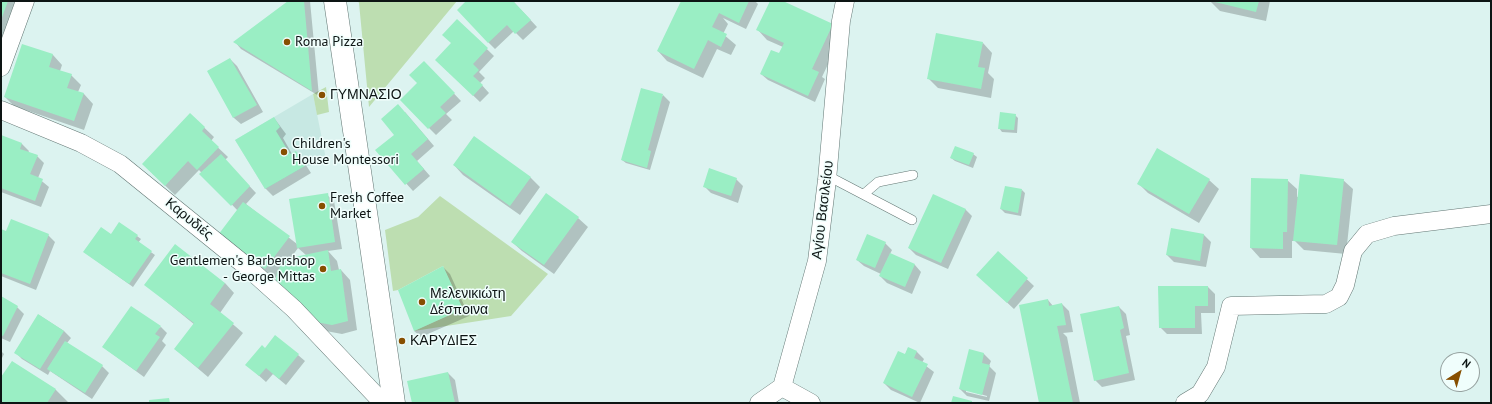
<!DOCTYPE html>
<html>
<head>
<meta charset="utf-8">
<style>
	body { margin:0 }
	#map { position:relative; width:1492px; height:404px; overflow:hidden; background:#dcf3f0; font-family:"PT Sans",sans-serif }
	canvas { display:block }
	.frame { position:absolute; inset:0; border:2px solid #0d1514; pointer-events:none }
	.north { position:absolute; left:1440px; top:352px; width:40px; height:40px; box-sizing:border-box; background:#f0fefc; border:1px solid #95a19f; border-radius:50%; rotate:37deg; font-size:11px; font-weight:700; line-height:16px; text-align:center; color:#0d1514 }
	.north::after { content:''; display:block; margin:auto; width:14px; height:18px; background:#874f00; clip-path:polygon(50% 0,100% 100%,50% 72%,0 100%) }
</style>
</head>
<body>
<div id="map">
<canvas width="1492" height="404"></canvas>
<div class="frame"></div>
<div class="north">N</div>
</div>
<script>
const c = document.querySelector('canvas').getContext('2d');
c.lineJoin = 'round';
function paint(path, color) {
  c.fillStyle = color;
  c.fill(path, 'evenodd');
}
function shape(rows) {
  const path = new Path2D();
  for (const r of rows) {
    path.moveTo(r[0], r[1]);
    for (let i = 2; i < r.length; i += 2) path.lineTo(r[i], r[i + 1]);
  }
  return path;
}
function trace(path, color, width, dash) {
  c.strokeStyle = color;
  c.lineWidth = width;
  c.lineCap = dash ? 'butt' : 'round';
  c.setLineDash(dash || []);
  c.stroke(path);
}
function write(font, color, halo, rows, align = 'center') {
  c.font = font + ' "PT Sans",sans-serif';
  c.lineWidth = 3;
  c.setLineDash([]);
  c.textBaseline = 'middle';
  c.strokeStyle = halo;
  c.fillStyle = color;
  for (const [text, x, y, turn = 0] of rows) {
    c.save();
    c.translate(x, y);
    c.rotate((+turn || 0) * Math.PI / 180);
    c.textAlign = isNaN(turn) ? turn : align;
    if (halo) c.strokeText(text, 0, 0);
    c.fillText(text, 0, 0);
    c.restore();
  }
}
const built = shape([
	[313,94,327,164,305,166,265,189,235,140]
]);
const green = shape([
	[358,1,457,1,369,107,359,3],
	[326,87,329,112,317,115,313,94],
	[440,196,548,274,511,316,414,331,462,309,443,266,398,290,393,291,385,230,418,217]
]);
const shadow = shape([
	[1,1,17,1,1,46],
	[290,1,310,1,319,96,241,49,235,42],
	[467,1,513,1,537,27,523,40,514,31,495,49,488,42],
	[682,1,755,1,758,4,746,29,723,18,728,24,723,34,736,45,731,55,717,49,703,78,667,61,658,51],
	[771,1,781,1,832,25,842,34,822,77,825,79,815,102,768,80,761,74,783,56,783,47,767,40,758,30],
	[1210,1,1270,1,1266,21,1220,11],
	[457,20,494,56,479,72,485,78,480,83,489,93,480,102,436,60,452,44],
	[983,43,992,53,988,73,994,79,991,98,938,88,928,78],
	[23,45,53,55,62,65,60,71,71,75,81,85,78,92,84,94,93,104,84,130,14,106,5,97],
	[230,59,237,66,263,112,241,124,234,118,208,71],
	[424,62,461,101,446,114,452,120,436,135,401,100,419,83],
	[663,95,670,102,650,170,626,163,622,160],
	[405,112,434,146,417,161,430,176,413,191,377,151,395,135],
	[190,114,214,137,211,141,228,157,225,160,256,193,246,204,297,244,327,195,334,201,342,249,328,251,337,261,339,270,341,270,350,280,357,330,342,334,326,331,278,275,275,278,229,245,238,211,199,170,175,195,152,173],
	[298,248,306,255,290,259],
	[1015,115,1018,118,1017,133,1002,132,999,128],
	[274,118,286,134,283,138,292,154,295,152,302,159,311,173,273,196,266,189,237,141],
	[1,136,22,144,29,151,28,153,37,156,44,163,38,178,49,187,41,207,1,192],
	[474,137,531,178,540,187,520,215,463,175,454,165],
	[973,154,977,157,973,168,955,161,951,158],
	[736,179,743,186,738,203,711,193,704,186],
	[1209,180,1219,189,1199,223,1148,193,1138,183],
	[1287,180,1297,189,1297,197,1343,180,1353,189,1346,254,1304,250,1295,241,1292,241,1292,258,1260,258,1251,248],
	[1022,190,1025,193,1021,216,1005,213,1001,209],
	[965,209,972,216,948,269,916,255,909,248],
	[578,218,588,227,554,274,522,251,512,242],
	[119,224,137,236,141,239,138,243,155,255,133,287,84,252,111,235],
	[1172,229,1204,235,1211,242,1206,267,1174,262,1167,255],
	[1,230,7,232,48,235,55,242,36,290,1,276],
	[885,243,892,250,890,254,915,265,921,272,912,294,887,283,880,276,881,274,864,266,857,260],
	[998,252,1034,286,1014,309,985,282],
	[443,267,450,274,469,316,421,337,414,331],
	[225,283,234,293,220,313,243,333,208,377,175,349,195,325,146,285],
	[1208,287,1215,294,1215,313,1201,313,1202,334,1167,334,1160,327],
	[1,298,17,307,24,314,10,342,1,338],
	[1048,300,1053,306,1062,304,1069,311,1073,332,1063,333,1067,337,1080,403,1040,403],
	[1119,307,1126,314,1130,335,1126,336,1135,380,1102,387,1095,380],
	[39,315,64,331,71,338,67,343,102,366,109,373,92,399,50,371,48,375,22,359,15,352],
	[161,327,167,333,162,341,166,345,144,377,103,347],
	[908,348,917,352,924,359,922,363,934,372,920,403,891,390,884,383,905,355],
	[265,349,298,355,305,361,286,385,273,374,266,382,247,365],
	[970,350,984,354,991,361,989,366,996,373,989,401,967,396,960,389],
	[966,390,987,396,987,397,966,392],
	[1,351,4,354,1,360],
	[12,362,56,390,69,403,1,403,1,379],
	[448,373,455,380,459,403,413,403]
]);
const building = shape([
	[1,1,8,1,1,20],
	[288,1,304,1,312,91,233,42],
	[466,1,513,1,531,20,515,34,507,25,488,43,457,10],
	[681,1,749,1,739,23,719,13,712,27,727,34,721,47,708,40,694,69,657,51],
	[770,1,783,1,833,24,812,69,819,72,808,96,760,74,771,50,779,53,784,43,756,30],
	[1211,1,1259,1,1256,12],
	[457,19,488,48,473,64,479,70,473,76,483,85,473,96,435,60,451,43,442,35],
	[936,33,983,42,978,67,985,68,981,89,927,79],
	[22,44,53,54,49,67,72,74,67,88,84,93,74,121,4,97],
	[230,58,257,105,233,118,207,71],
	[424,61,455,93,440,107,446,113,428,129,400,100,417,83,409,75],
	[641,88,663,94,648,150,651,151,647,168,621,160],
	[398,104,428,139,411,154,424,169,405,185,375,150,394,135,381,119],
	[1000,112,1016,114,1014,130,998,129],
	[190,113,205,127,202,131,219,147,197,170,188,161,165,186,142,164],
	[274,117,280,127,276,131,290,154,296,151,305,166,265,189,235,140],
	[1,135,22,143,20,149,38,155,30,174,43,179,35,201,1,188],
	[474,136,531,177,510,206,453,165],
	[955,146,974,153,969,165,950,158],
	[1157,148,1210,179,1189,214,1137,184],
	[221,154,250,186,231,206,199,174],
	[709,168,737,178,731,196,703,187],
	[1300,174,1344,179,1337,245,1293,241],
	[1251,178,1288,179,1287,232,1283,232,1283,249,1250,248],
	[1005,186,1022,189,1018,213,1000,209],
	[328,193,335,242,297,248,289,199],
	[546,193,579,217,544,265,511,242],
	[933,194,966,209,941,263,908,248],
	[243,202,290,236,265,269,218,235],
	[11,219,49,234,30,284,1,273,1,229,6,231],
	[119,222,138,235,135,239,152,251,129,284,83,252,101,227,111,234],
	[1171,228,1204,234,1200,261,1166,255],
	[867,234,886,242,875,268,856,260],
	[175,244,225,283,210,304,234,323,198,368,174,349,194,323,144,285],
	[328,250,331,271,341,269,348,321,332,325,316,322,275,286,277,272,285,259],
	[998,251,1028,278,1007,303,976,275],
	[890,253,915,264,905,287,879,276],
	[443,266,463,309,414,331,398,290],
	[1158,286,1208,286,1208,306,1195,306,1195,328,1159,328],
	[1,296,18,306,3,336,1,335],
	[1048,299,1049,306,1062,303,1066,325,1057,326,1073,403,1039,403,1019,305],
	[131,306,161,326,155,334,160,337,136,371,102,347],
	[1119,306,1124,328,1120,330,1129,373,1094,381,1080,314],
	[38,314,64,331,40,369,14,353],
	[275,335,299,354,279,379,266,368,259,376,245,365,262,345,265,348],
	[65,341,103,365,85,393,47,369],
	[908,347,917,351,914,358,928,364,912,397,883,383,898,351,905,354],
	[969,349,984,353,982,363,990,365,982,395,959,389],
	[12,361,56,389,47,403,1,403,1,377],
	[448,372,455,403,412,403,407,381],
	[953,396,972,401,972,403,951,403],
	[169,398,170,403,149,403,149,400]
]);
const lane = shape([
	[828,176,912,220],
	[864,194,878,182,913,175]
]);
const street = shape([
	[1,67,25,1],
	[1,110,81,143,120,164,246,266,294,309,383,403],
	[782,387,811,403],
	[759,403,782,387,817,261,827,180,841,21,845,1],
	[1185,403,1200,394,1216,367,1231,306,1326,304,1339,297,1345,285,1353,251,1367,234,1394,226,1491,214]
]);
const secondary = shape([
	[335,1,394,403]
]);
const markers = [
	[287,42,4,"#874f00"],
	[322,95,4,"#874f00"],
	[284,152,4,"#874f00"],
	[322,206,4,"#874f00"],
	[323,269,4,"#874f00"],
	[422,302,4,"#874f00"],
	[402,341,4,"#874f00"]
];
const poiNames = [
	["Roma Pizza",295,42],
	["ΓΥΜΝΑΣΙΟ",330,95],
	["Children's",292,144],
	["House Montessori",292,160],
	["Fresh Coffee",330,198],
	["Market",330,214],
	["Gentlemen's Barbershop",315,261,"right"],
	["- George Mittas",315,277,"right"],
	["Μελενικιώτη",430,294],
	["Δέσποινα",430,310],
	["ΚΑΡΥΔΙΕΣ",410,341]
];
const streetNames = [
	["Αγίου Βασιλείου",823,210,-83],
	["Καρυδιές",189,219,39]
];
paint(built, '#c7e8e3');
paint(green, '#bddeb1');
paint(shadow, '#0003');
paint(building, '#9aeec4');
trace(lane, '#627673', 10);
trace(street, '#627673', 19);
trace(secondary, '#627673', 23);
trace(lane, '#fff', 9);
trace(street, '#fff', 18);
trace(secondary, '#fff', 22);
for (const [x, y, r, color] of markers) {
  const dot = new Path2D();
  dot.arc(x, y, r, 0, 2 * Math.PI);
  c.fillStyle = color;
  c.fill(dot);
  trace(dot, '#f0fefc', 1.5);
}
write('14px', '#0d1514', '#f0fefc', poiNames, 'left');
write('14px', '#0d1514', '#f0fefc', streetNames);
</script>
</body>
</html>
